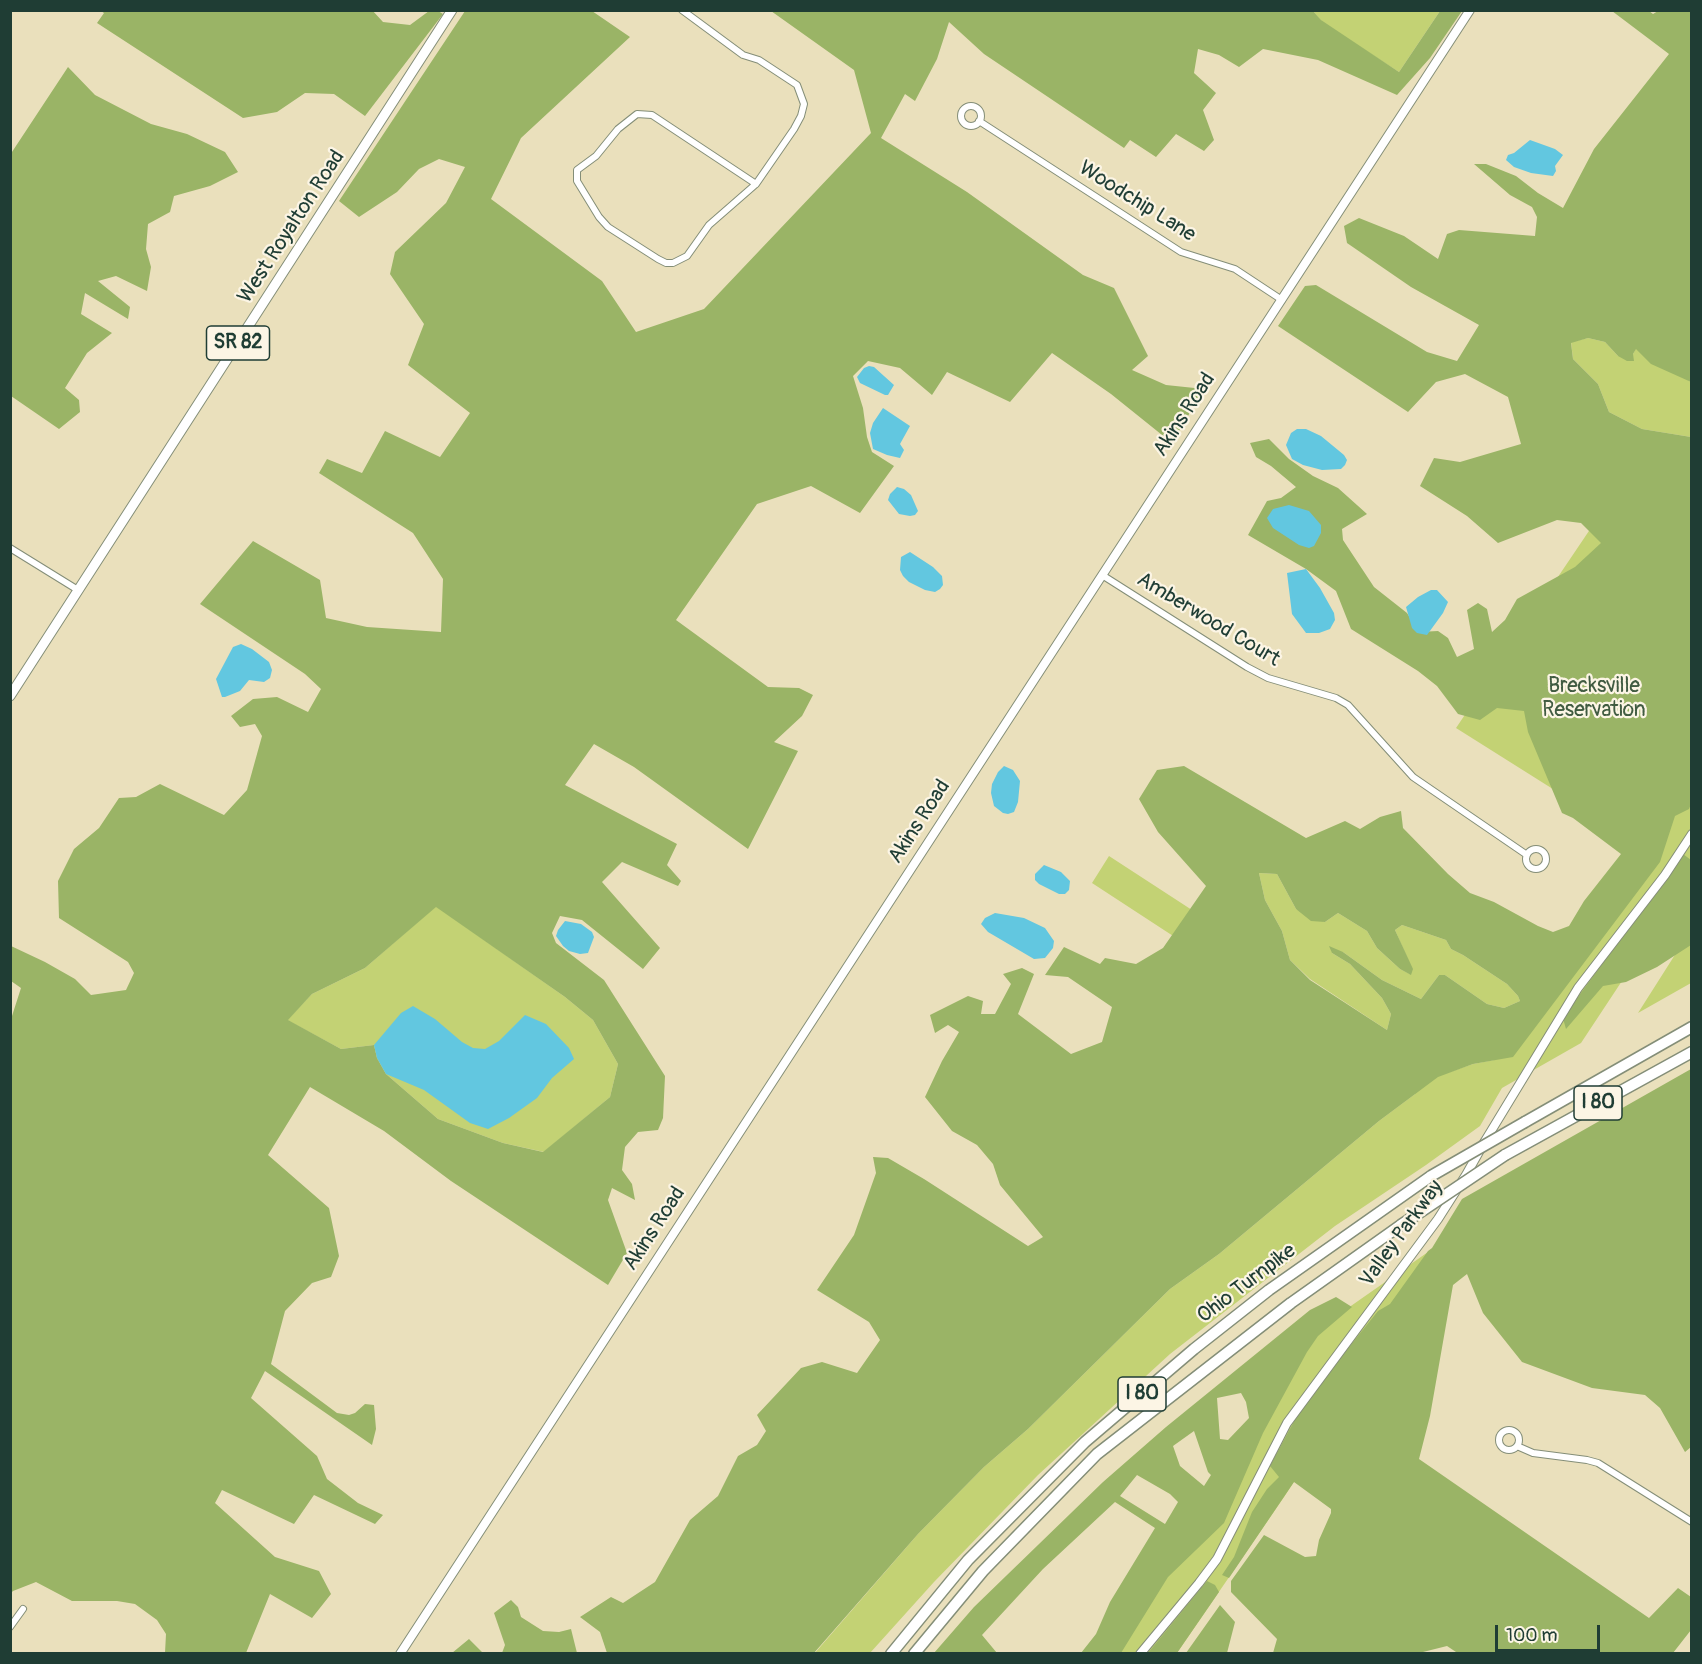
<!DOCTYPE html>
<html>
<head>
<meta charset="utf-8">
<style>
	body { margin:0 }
	#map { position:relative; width:1702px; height:1664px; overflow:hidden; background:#eae0bc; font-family:Pangolin,sans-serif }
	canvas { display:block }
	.frame { position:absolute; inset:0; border:12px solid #1f3d34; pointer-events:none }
	.scale { position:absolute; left:1495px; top:1625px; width:105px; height:27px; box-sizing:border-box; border:3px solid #1f3d34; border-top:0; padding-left:8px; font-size:18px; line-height:21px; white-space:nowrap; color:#1f3d34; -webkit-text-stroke:4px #fcf5e5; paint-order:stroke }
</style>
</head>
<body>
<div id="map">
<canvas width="1702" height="1664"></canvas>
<div class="frame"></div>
<div class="scale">100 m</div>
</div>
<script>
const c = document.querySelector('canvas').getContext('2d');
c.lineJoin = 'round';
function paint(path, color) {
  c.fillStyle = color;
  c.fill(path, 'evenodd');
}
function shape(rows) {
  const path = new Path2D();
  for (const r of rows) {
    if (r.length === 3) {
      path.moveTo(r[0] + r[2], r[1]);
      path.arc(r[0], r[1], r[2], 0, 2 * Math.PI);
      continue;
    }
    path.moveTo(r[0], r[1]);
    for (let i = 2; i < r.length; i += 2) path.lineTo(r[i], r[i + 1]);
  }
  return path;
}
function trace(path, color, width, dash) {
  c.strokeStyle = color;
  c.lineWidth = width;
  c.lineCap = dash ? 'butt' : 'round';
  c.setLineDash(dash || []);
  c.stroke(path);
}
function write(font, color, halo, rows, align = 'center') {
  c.font = font + ' Pangolin,sans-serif';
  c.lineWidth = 4.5;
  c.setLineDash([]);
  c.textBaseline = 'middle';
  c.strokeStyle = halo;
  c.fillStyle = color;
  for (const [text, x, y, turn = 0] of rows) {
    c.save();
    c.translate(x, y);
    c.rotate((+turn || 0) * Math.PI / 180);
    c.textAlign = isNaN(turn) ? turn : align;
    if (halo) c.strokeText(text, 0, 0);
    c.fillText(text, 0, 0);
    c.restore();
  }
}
const green = shape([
	[1313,11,1440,11,1399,72,1324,24],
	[1588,338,1605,342,1618,356,1633,354,1636,348,1691,382,1691,437,1642,429,1609,412,1598,384,1573,359,1571,342],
	[1622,482,1691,528,1691,983,1638,1013,1678,950,1653,934,1581,1043,1502,1088,1480,1126,1426,1165,1335,1226,1170,1354,1038,1475,934,1582,870,1653,814,1654,918,1534,984,1467,1028,1429,1170,1289,1219,1254,1379,1121,1415,1094,1092,883,1109,856,1444,1074,1473,1064,1494,1060,1637,842,1456,728],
	[1259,873,1277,874,1296,909,1325,922,1338,913,1367,931,1377,948,1400,969,1410,974,1412,969,1395,930,1402,925,1446,940,1451,949,1463,955,1507,984,1518,996,1520,1001,1504,1008,1487,1004,1445,975,1439,975,1421,999,1382,980,1343,952,1332,953,1350,964,1382,998,1391,1014,1387,1030,1310,979,1290,960,1282,931,1265,900],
	[436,906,565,997,593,1020,618,1064,610,1097,544,1152,503,1143,438,1119,386,1074,377,1058,374,1045,341,1049,287,1020,312,994,365,968],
	[1458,1231,1284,1497,1177,1653,1100,1654,1318,1329]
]);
const forest = shape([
	[101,11,372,10,383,22,410,25,429,11,438,11,443,14,365,116,334,94,305,93,277,112,243,118,97,23,104,13],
	[465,11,592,11,630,37,521,138,491,199,602,281,636,332,704,309,871,133,854,70,771,11,1313,11,1321,20,1399,72,1440,11,1462,11,1430,58,1397,95,1318,60,1263,49,1239,67,1219,55,1198,49,1194,73,1216,93,1203,110,1214,140,1204,151,1176,134,1156,157,1130,140,1124,148,984,54,949,22,937,59,915,101,905,94,881,138,967,192,1083,275,1114,288,1148,356,1132,370,1166,385,1204,389,1172,443,1111,394,1052,353,1010,402,947,372,932,395,900,368,868,361,853,376,863,408,867,437,872,452,894,466,860,513,811,486,757,504,676,620,768,687,799,688,813,695,802,716,774,742,798,751,748,849,634,767,594,744,565,785,677,844,667,865,681,881,678,886,622,862,602,882,660,948,643,969,582,920,560,916,552,933,556,943,604,980,665,1076,663,1118,658,1130,638,1132,625,1147,622,1170,632,1184,635,1200,612,1188,608,1200,627,1253,608,1285,451,1181,384,1131,310,1087,268,1155,329,1208,339,1256,331,1277,312,1283,285,1311,271,1364,337,1413,349,1415,355,1413,365,1404,374,1405,376,1429,372,1445,265,1371,251,1398,317,1456,327,1479,358,1503,383,1515,375,1524,314,1495,294,1524,222,1490,215,1503,275,1557,319,1571,331,1594,312,1618,270,1594,246,1653,165,1653,166,1634,157,1620,135,1604,117,1601,72,1601,36,1582,13,1591,11,1593,10,1015,12,1016,21,988,11,981,11,946,45,962,75,979,91,995,126,990,134,973,128,962,59,918,58,881,74,849,99,828,119,798,136,797,160,784,224,815,247,790,262,736,255,724,240,727,231,716,253,699,277,697,308,712,321,689,305,674,200,604,253,541,320,580,326,618,367,627,441,632,443,579,413,533,319,473,327,459,362,473,385,431,440,457,470,413,408,365,424,324,390,274,395,252,446,203,465,167,439,159,419,169,397,192,359,217,339,201],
	[436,907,565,997,593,1020,618,1064,610,1097,543,1152,503,1143,438,1119,386,1074,377,1058,374,1045,341,1049,288,1020,312,994,365,968],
	[1612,11,1649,11,1653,14,1658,11,1691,11,1691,382,1651,364,1636,349,1633,354,1634,361,1627,361,1618,356,1605,342,1588,338,1571,343,1573,359,1598,384,1609,412,1642,429,1691,437,1691,804,1689,809,1675,816,1660,862,1513,1057,1473,1064,1438,1077,1379,1121,1219,1254,1170,1289,1028,1429,984,1467,918,1534,814,1653,607,1653,600,1632,580,1617,611,1597,623,1603,655,1582,690,1520,718,1496,738,1456,757,1445,766,1431,757,1415,801,1368,822,1362,857,1373,880,1340,869,1322,817,1290,854,1235,876,1173,873,1157,888,1158,924,1179,1028,1246,1043,1237,1000,1185,993,1164,977,1145,952,1131,925,1097,942,1061,959,1032,948,1025,935,1033,930,1015,968,996,983,1001,981,1014,995,1014,1011,984,1003,974,1022,968,1034,974,1018,1014,1071,1054,1102,1042,1112,1007,1068,977,1045,975,1064,947,1100,964,1105,958,1136,964,1163,948,1206,886,1158,832,1139,799,1157,770,1184,766,1306,838,1345,821,1360,829,1380,817,1401,811,1403,828,1448,874,1470,893,1494,902,1538,926,1553,932,1569,926,1584,901,1621,854,1573,818,1562,813,1528,732,1524,711,1497,708,1480,720,1458,714,1437,686,1418,671,1351,629,1336,591,1306,569,1248,535,1267,501,1281,498,1296,487,1271,466,1256,457,1250,443,1269,439,1289,459,1313,476,1338,488,1367,514,1342,529,1343,540,1374,587,1407,613,1419,632,1438,631,1448,638,1457,657,1474,649,1467,610,1478,603,1487,609,1492,632,1505,620,1517,599,1575,567,1601,543,1581,523,1557,520,1498,543,1467,516,1420,486,1434,458,1460,462,1521,444,1508,397,1465,374,1436,382,1408,412,1278,326,1305,286,1316,285,1427,352,1457,361,1479,325,1411,287,1347,243,1344,226,1359,218,1404,236,1438,259,1447,234,1459,230,1535,236,1537,217,1532,207,1510,195,1474,164,1486,164,1516,176,1538,193,1563,208,1594,149,1669,54],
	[1259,873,1277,874,1296,909,1311,921,1325,922,1338,913,1367,931,1377,948,1400,969,1411,975,1413,969,1395,930,1402,925,1446,940,1451,949,1463,955,1507,984,1518,996,1520,1001,1504,1008,1487,1004,1445,975,1439,975,1421,999,1382,980,1343,952,1329,946,1332,953,1350,964,1382,998,1391,1014,1387,1030,1310,980,1290,960,1282,931,1265,900],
	[68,67,95,95,151,124,187,134,225,152,238,172,210,186,174,196,170,212,148,224,146,249,151,267,147,291,116,276,98,281,130,307,128,319,85,293,81,314,112,333,87,353,65,388,79,400,80,412,59,429,11,396,10,155],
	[1683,854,1691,860,1691,945,1657,967,1626,982,1603,986,1566,1029,1564,1022,1564,1016],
	[1691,1069,1691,1447,1685,1452,1660,1408,1645,1395,1592,1388,1522,1362,1483,1313,1467,1274,1453,1285,1430,1416,1419,1459,1649,1618,1678,1588,1691,1597,1691,1630,1673,1653,1459,1654,1447,1646,1415,1654,1273,1653,1277,1639,1231,1592,1231,1581,1264,1535,1305,1557,1316,1556,1319,1540,1331,1513,1331,1509,1294,1482,1229,1578,1222,1575,1234,1557,1252,1512,1267,1489,1279,1477,1270,1466,1298,1414,1317,1387,1378,1311,1390,1304,1428,1251,1432,1248,1462,1199],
	[1336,1297,1352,1307,1318,1336,1307,1352,1263,1433,1224,1523,1168,1577,1121,1653,1081,1653,1096,1634,1110,1602,1155,1528,1115,1502,1043,1569,982,1635,997,1653,934,1653,974,1607,1103,1482,1166,1427,1310,1310],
	[1241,1393,1246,1402,1249,1418,1228,1440,1220,1439,1217,1398],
	[1194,1431,1208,1472,1211,1475,1204,1486,1180,1466,1173,1446],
	[1137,1475,1170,1494,1178,1502,1165,1524,1120,1496],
	[1207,1581,1215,1585,1219,1592,1177,1653,1148,1653],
	[511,1600,518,1607,521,1617,543,1631,559,1632,571,1629,577,1653,502,1653,505,1645,494,1613],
	[1220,1605,1235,1622,1227,1653,1186,1653],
	[469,1639,483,1653,452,1653]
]);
const water = shape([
	[1530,140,1555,149,1563,155,1555,166,1556,171,1553,176,1531,173,1514,167,1506,160,1508,155,1514,153],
	[869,366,874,367,894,385,888,395,885,395,860,383,857,377,864,368],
	[883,408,910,426,900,444,904,450,900,458,887,455,873,449,870,433,873,423],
	[1297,429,1306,429,1321,436,1344,455,1347,460,1345,465,1341,469,1322,470,1303,465,1292,459,1286,445,1291,433],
	[897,487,904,489,911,495,918,511,915,515,910,516,899,514,888,500,890,494],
	[1289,505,1309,511,1321,525,1321,533,1314,546,1309,548,1299,545,1273,528,1267,518,1273,509],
	[910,552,933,567,942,576,943,585,940,589,935,592,925,590,909,582,903,576,900,570,901,557],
	[1306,569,1320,588,1334,613,1335,620,1330,629,1319,633,1306,633,1292,614,1287,573],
	[1431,590,1437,590,1448,602,1443,613,1427,635,1417,633,1412,628,1406,607,1418,597],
	[241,644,252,649,269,662,272,670,270,678,264,682,249,680,240,691,225,697,222,697,216,679,233,647],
	[1004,766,1013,770,1020,781,1018,802,1014,812,1008,814,1003,813,994,806,991,793,992,784,998,772],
	[1044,865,1061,872,1070,881,1069,890,1065,894,1059,894,1039,884,1035,880,1035,874],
	[995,913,1024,918,1045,928,1054,941,1053,948,1045,958,1034,959,988,932,981,924,985,918],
	[565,921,581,924,592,932,594,937,588,953,580,954,569,951,563,946,556,936,558,930],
	[413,1006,435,1019,462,1042,473,1048,485,1049,499,1041,525,1015,546,1024,569,1048,574,1059,552,1078,537,1098,509,1118,488,1129,470,1123,424,1090,386,1074,377,1058,374,1045,401,1013]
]);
const minor = shape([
	[682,10,743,55,759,60,797,85,804,104,801,116,794,129,756,184,709,225,687,256,673,263,666,263,658,259,608,227,599,217,577,181,577,170,596,156,618,129,637,114,652,115,756,184],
	[971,116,10],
	[979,121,1181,252,1235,269,1282,300],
	[10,548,78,590],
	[1102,575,1247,667,1268,678,1336,698,1348,705,1413,777,1527,855],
	[1536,859,10],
	[1509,1440,10],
	[1517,1446,1533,1453,1587,1460,1598,1463,1692,1522],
	[10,1627,23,1609]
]);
const tertiary = shape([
	[400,1654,1470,10],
	[1140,1654,1199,1583,1217,1559,1287,1423,1438,1219,1466,1175,1485,1141,1578,988,1665,875,1692,834]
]);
const primary = shape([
	[10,696,452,10]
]);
const motorway = shape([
	[1525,1122,1692,1027],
	[1505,1155,1692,1052],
	[891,1654,968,1560,1085,1442,1194,1349,1269,1290,1431,1176],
	[914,1654,983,1571,1097,1454,1291,1303,1401,1225]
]);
const motorwayBridge = shape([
	[1431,1176,1525,1122],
	[1401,1225,1505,1155]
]);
const shields = [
	[238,343,63],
	[1598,1103,48],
	[1142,1394,48]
];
const shieldNames = [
	["SR 82",238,343],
	["I 80",1598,1103],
	["I 80",1142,1394]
];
const streetNames = [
	["Woodchip Lane",1137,202,32],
	["West Royalton Road",292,227,-57],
	["Akins Road",1185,415,-57],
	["Amberwood Court",1208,620,31],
	["Akins Road",920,822,-57],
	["Akins Road",655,1229,-57],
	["Valley Parkway",1402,1234,-54],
	["Ohio Turnpike",1247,1284,-37]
];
const parkNames = [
	["Brecksville",1594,687],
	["Reservation",1594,711]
];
paint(green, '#c3d274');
paint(forest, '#9ab466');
paint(water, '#62c7e0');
trace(minor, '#848e78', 8);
trace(tertiary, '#848e78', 10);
trace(primary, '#848e78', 11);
trace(motorway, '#848e78', 13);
trace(minor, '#fff', 6);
trace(tertiary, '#fff', 8);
trace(primary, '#fff', 9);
trace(motorway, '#fff', 10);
trace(motorwayBridge, '#848e78', 13, []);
trace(motorwayBridge, '#fff', 10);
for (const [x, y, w] of shields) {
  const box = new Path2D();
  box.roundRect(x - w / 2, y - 17, w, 34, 4.5);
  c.fillStyle = '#fcf5e5';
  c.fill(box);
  trace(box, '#1f3d34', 1.5);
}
write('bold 20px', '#1f3d34', null, shieldNames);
write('21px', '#1f3d34', '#fcf5e5', streetNames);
write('21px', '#405b41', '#fcf5e5', parkNames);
</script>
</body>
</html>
